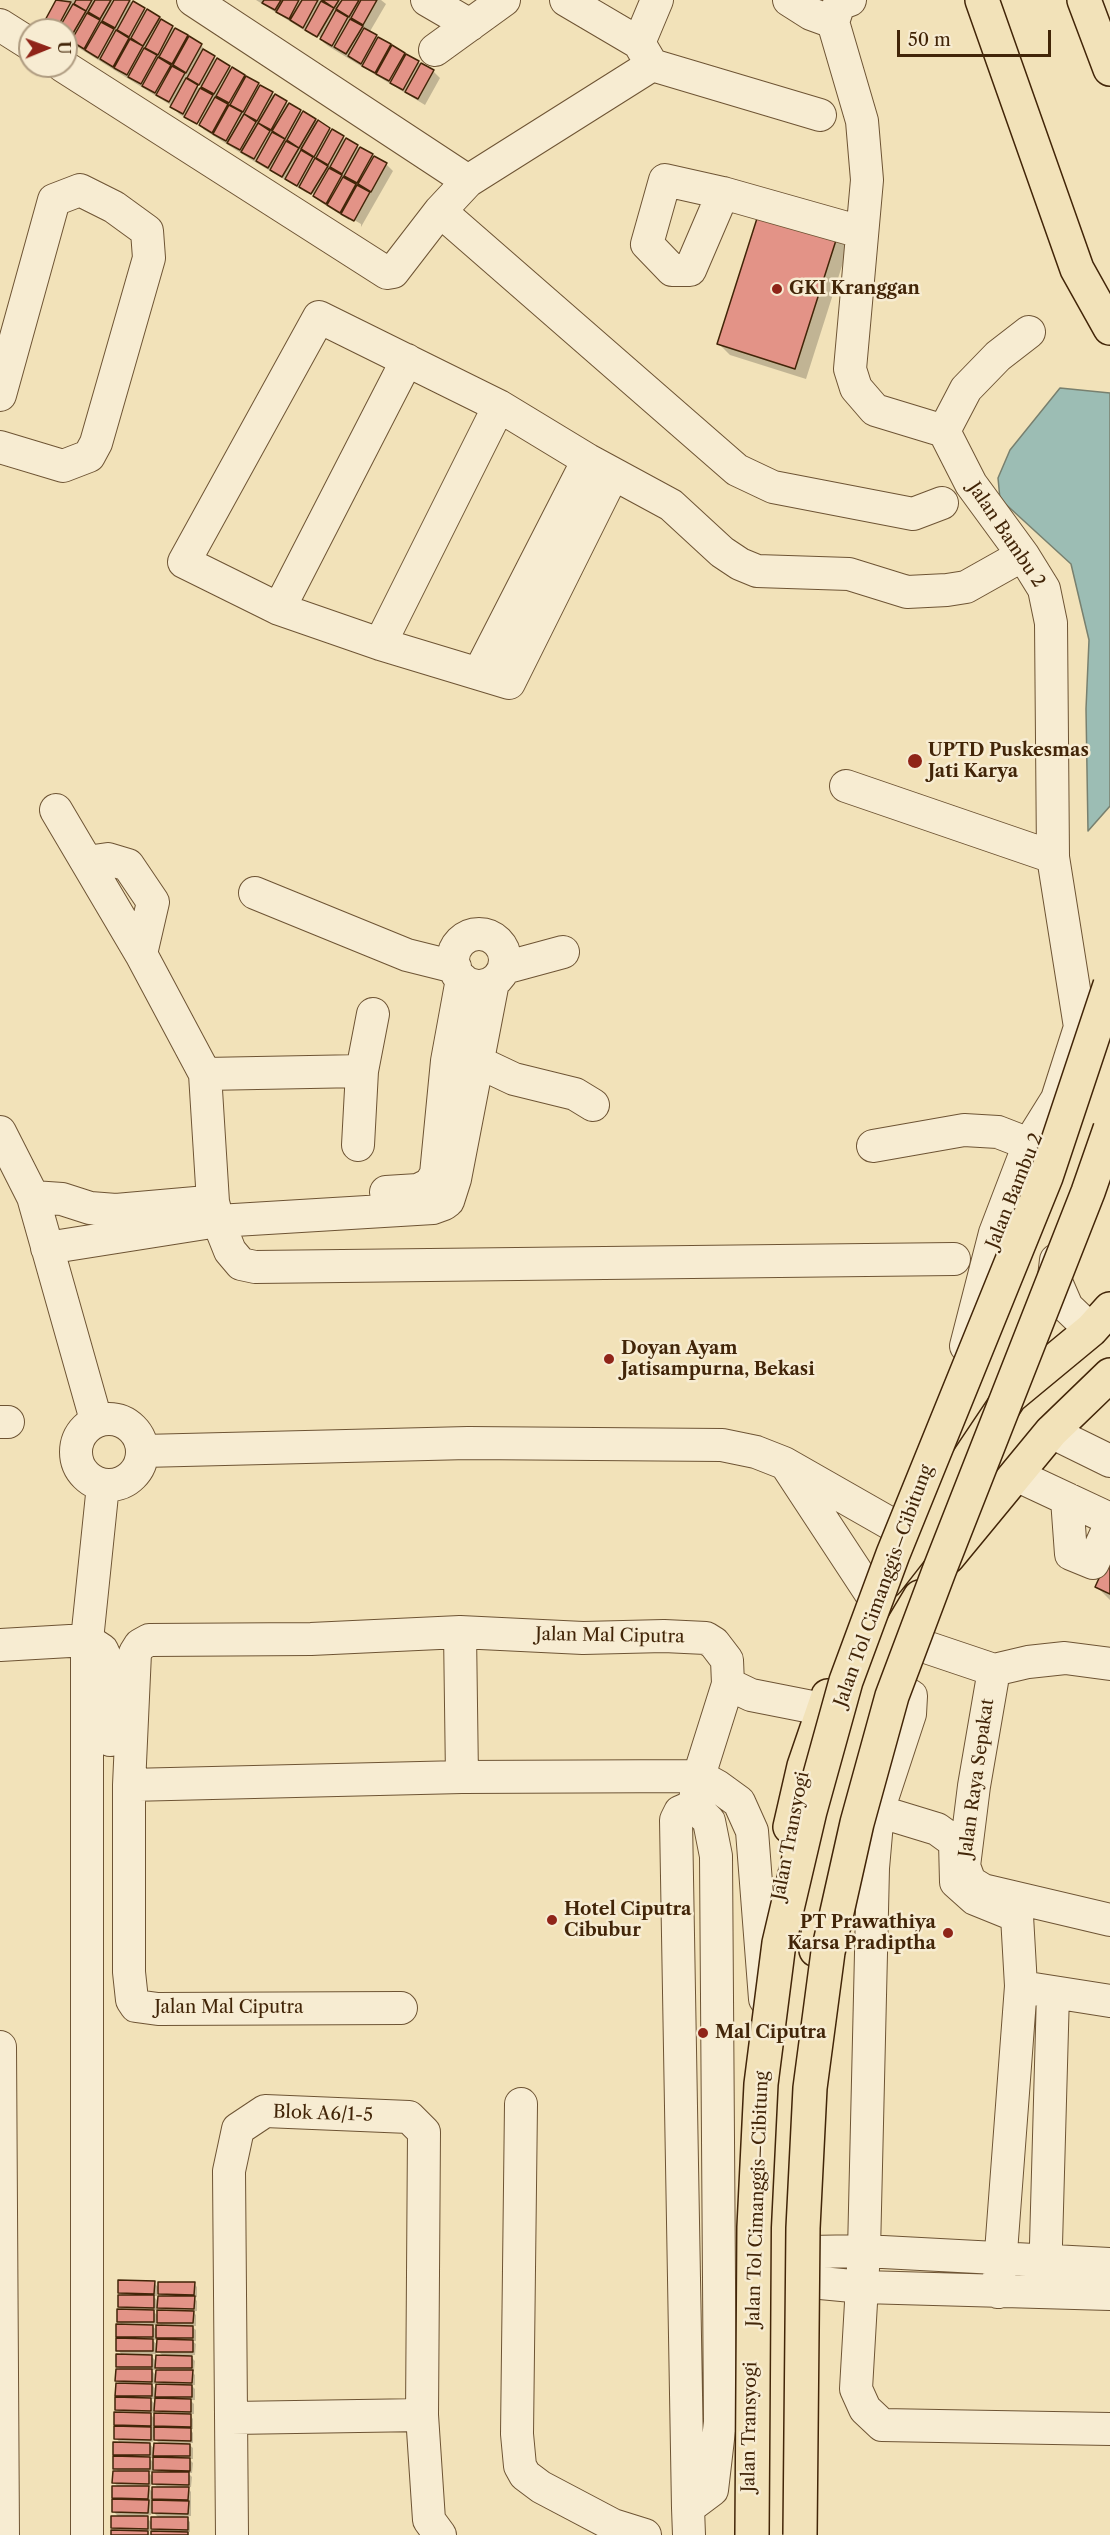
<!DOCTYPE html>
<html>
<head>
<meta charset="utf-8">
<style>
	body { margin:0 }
	#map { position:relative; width:1110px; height:2535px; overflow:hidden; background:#f2e2b9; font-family:"Libre Caslon Text",serif }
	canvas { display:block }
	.north { position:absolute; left:18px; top:18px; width:60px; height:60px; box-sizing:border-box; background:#f7ecd2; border:2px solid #af9c81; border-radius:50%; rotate:89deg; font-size:16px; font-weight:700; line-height:24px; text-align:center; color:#422508 }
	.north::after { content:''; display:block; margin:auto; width:21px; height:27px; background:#8f2418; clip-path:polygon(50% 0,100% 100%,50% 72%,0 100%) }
	.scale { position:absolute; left:897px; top:30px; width:154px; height:27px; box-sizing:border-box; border:3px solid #422508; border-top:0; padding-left:8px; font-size:18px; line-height:21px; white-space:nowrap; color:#422508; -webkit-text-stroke:4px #f7ecd2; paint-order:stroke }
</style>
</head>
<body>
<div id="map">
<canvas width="1110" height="2535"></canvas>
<div class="north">U</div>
<div class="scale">50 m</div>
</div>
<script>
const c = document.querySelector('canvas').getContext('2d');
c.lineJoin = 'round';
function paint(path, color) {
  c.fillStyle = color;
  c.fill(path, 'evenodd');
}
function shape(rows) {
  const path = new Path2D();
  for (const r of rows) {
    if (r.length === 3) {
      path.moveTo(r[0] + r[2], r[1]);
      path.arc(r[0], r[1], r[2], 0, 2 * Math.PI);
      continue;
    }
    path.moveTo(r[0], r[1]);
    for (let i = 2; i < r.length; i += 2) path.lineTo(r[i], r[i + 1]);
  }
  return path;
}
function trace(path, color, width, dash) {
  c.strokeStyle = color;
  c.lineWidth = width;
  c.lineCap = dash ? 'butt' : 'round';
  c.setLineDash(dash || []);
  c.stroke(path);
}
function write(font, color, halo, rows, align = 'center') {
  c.font = font + ' "Libre Caslon Text",serif';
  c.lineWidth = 5;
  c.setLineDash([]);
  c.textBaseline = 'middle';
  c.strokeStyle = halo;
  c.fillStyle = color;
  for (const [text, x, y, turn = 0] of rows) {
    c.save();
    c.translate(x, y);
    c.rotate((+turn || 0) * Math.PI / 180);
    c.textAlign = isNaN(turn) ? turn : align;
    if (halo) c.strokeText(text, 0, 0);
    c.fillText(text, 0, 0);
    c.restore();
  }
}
const water = shape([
	[1060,388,1110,393,1110,806,1088,831,1086,709,1089,640,1071,564,1000,499,998,478,1010,450,1060,388]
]);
const shadow = shape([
	[58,0,129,0,201,45,207,53,232,70,386,164,393,171,361,227,361,224,349,217,349,220,322,203,317,199,319,197,307,190,307,193,250,159,203,129,204,126,192,119,192,122,179,114,172,106,66,40,66,30,51,30,44,24],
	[194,83,203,87,201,90],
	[256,0,381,0,386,4,369,33,433,71,440,78,425,105,328,46,323,42,325,40,313,33,313,36],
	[837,236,848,247,806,379,730,355,719,344],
	[1110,1557,1110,1600,1097,1587],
	[154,2283,159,2288,194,2284,197,2287,197,2297,193,2297,197,2301,197,2311,192,2311,196,2315,196,2326,191,2326,196,2330,196,2341,192,2341,196,2344,195,2355,189,2355,195,2361,194,2371,191,2371,195,2375,195,2385,191,2385,195,2389,195,2400,190,2400,194,2404,194,2414,189,2414,193,2419,193,2429,190,2429,193,2433,193,2443,187,2443,193,2448,193,2459,189,2459,193,2463,192,2473,188,2473,192,2477,191,2487,187,2487,191,2492,191,2516,184,2516,190,2522,190,2532,186,2532,189,2535,153,2535,156,2533,150,2527,150,2531,147,2531,150,2535,113,2535,116,2532,112,2528,119,2517,113,2511,114,2487,119,2487,114,2483,119,2472,115,2468,119,2458,115,2454,121,2444,116,2438,119,2428,116,2424,121,2414,116,2409,121,2399,117,2395,121,2385,117,2381,121,2370,117,2366,123,2356,118,2350,121,2340,118,2336,123,2326,118,2321,123,2311,119,2307,123,2296,119,2292],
	[157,2291,163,2297,159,2302,153,2296,157,2296],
	[157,2306,163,2312,158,2316,152,2310,157,2310],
	[156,2320,163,2327,158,2331,151,2325,156,2325],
	[156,2335,161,2340,158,2345,152,2340,156,2340],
	[156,2349,164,2357,157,2362,149,2354,156,2354],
	[155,2365,161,2371,157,2376,151,2370,155,2370],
	[155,2380,161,2386,157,2390,151,2384,155,2384],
	[155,2394,161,2400,156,2405,150,2399,155,2399],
	[154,2408,161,2415,156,2420,149,2413,154,2413],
	[153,2437,161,2445,155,2449,147,2442,153,2442],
	[153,2453,158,2459,155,2464,149,2458,153,2458],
	[153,2467,159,2473,154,2478,148,2472,153,2472],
	[152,2481,158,2488,153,2493,147,2486,151,2486],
	[151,2510,159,2518,152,2523,144,2515,151,2515]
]);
const building = shape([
	[56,0,71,2,56,30,53,30,43,24,56,0],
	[76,0,92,0,86,11,74,4,76,0],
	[95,0,111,0,100,19,88,12,95,0],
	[114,0,130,0,115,28,102,21,114,0],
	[264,0,281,0,275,10,262,3,264,0],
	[283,0,299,0,289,19,276,12,283,0],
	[302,0,318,0,303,28,290,20,302,0],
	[322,0,339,0,334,8,322,0],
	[342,0,359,0,349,17,336,9,342,0],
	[361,0,377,0,363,25,351,18,361,0],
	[133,1,145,8,129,37,117,30,133,1],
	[321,1,334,8,317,37,305,30,321,1],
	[73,4,86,11,69,40,66,38,66,30,58,30,73,4],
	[147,9,160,17,143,46,131,38,147,9],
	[336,10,348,17,332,46,320,39,336,10],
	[87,13,100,20,84,49,71,41,87,13],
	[161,19,173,26,158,55,145,48,161,19],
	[350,19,363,26,346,54,334,47,350,19],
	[101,22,114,29,98,58,85,50,101,22],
	[175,28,188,35,172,64,159,57,175,28],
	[364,28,377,35,361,64,348,56,364,28],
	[116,30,129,38,113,67,100,59,116,30],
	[189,36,202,44,186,73,173,65,189,36],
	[378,37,391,44,375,73,362,66,378,37],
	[130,39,143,46,127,75,114,68,130,39],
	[392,45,405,53,389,81,376,74,392,45],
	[144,48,157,55,141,84,128,77,144,48],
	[203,49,215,56,199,85,187,78,203,49],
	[406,54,419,61,403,90,390,83,406,54],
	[158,57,171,65,155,93,142,86,158,57],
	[217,58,230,66,214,94,201,87,217,58],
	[421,63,434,70,418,99,405,92,421,63],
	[172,66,185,73,169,102,156,95,172,66],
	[232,67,245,75,229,103,216,96,232,67],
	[246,76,259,83,243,112,230,105,246,76],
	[186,78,198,85,183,114,170,107,186,78],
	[260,85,273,92,257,121,244,114,260,85],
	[200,88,213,95,197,124,184,117,200,88],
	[275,94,287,101,271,130,258,123,275,94],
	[215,97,228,104,212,133,199,125,215,97],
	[289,103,301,110,285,139,272,131,289,103],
	[229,105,242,112,226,141,213,134,229,105],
	[303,111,316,119,299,148,287,140,303,111],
	[244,114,256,122,240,150,227,143,244,114],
	[318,120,330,128,314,157,301,149,318,120],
	[258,123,270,131,254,159,241,152,258,123],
	[332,129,344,136,328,165,316,158,332,129],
	[272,132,285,139,268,168,256,161,272,132],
	[346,138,358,145,342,174,330,167,346,138],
	[286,141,299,148,282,177,270,170,286,141],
	[360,147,373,154,357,183,344,176,360,147],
	[301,150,313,157,297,186,285,179,301,150],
	[374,156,387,163,371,192,358,184,374,156],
	[315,158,328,166,311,194,299,187,315,158],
	[329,168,342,175,326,204,313,196,329,168],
	[343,177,356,184,340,213,327,205,343,177],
	[357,185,370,192,354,221,341,214,357,185],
	[760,209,838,234,795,369,717,344,760,209],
	[1110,1554,1110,1594,1095,1587,1110,1554],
	[118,2280,155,2281,154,2294,118,2293,118,2280],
	[158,2282,195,2282,194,2295,158,2294,158,2282],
	[118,2295,154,2295,154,2308,118,2307,118,2295],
	[158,2296,195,2296,194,2309,157,2308,158,2296],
	[117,2309,154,2310,154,2322,117,2322,117,2309],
	[157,2310,194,2311,193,2323,157,2323,157,2310],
	[116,2324,153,2325,153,2337,116,2337,116,2324],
	[156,2325,193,2326,193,2338,156,2338,156,2325],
	[116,2338,153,2339,153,2351,116,2351,116,2338],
	[157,2339,193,2340,193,2352,156,2352,157,2339],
	[116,2354,152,2355,152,2367,116,2367,116,2354],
	[156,2355,192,2356,192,2368,155,2368,156,2355],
	[116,2369,152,2369,152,2382,115,2381,116,2369],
	[156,2370,193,2370,192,2383,155,2382,156,2370],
	[116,2383,152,2384,152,2396,115,2396,116,2383],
	[156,2384,192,2385,192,2397,155,2397,156,2384],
	[115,2397,151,2398,151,2411,115,2410,115,2397],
	[155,2398,191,2399,191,2412,154,2411,155,2398],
	[114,2412,151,2413,151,2426,114,2425,114,2412],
	[154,2413,191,2414,191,2427,154,2426,154,2413],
	[114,2426,151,2427,151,2440,114,2439,114,2426],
	[154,2427,191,2428,191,2441,154,2440,154,2427],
	[113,2442,150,2443,150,2455,113,2455,113,2442],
	[154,2443,190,2444,190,2456,153,2456,154,2443],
	[113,2456,150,2457,150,2469,113,2469,113,2456],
	[153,2457,190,2458,190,2471,153,2470,153,2457],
	[113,2471,149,2471,149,2484,112,2483,113,2471],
	[152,2472,189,2472,189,2485,152,2484,152,2472],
	[112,2486,149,2486,148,2499,112,2498,112,2486],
	[152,2487,189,2487,188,2500,152,2499,152,2487],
	[112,2499,149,2500,148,2513,112,2512,112,2499],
	[152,2500,189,2501,188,2514,152,2513,152,2500],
	[111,2516,148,2516,148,2529,111,2528,111,2516],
	[151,2517,188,2517,188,2530,151,2529,151,2517],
	[111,2530,148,2531,148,2535,111,2535,111,2530],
	[151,2531,188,2532,188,2535,151,2535,151,2531]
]);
const minor = shape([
	[193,0,468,181],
	[427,0,470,25],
	[566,0,639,43,652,65,820,115],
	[789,0,811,14,833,22],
	[850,0,839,4,833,22,862,121,867,180,850,369,856,388,875,410,944,431,971,484,1023,555,1044,589,1051,623,1053,857,1080,1027,1057,1099,1029,1144,995,1233,966,1346],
	[0,25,30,44],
	[639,43,657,0],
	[435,50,504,0],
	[63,66,387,273,393,272,440,211,468,181,652,65],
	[723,193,690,270,672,270,647,244,665,180,723,193,861,232],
	[440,211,737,470,773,487,913,514,942,503],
	[0,395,54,200,80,190,114,207,147,231,149,258,96,443,89,456,63,466,0,447],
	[944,431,966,389,998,356,1029,332],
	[613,474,509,683,380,644,279,609,184,562,319,317,499,406,588,460,671,505,722,552,740,564,757,571,849,574,907,592,947,590,966,587,1023,555],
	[279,609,407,360],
	[380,644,499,406],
	[479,673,588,460],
	[846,786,1053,857],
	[56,810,141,954,205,1074,213,1202,218,1221,230,1251,241,1264,255,1267,954,1259],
	[87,862,108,859,128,865,153,902,141,954],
	[255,893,407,955,455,967],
	[479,960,26],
	[504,968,563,952],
	[478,1062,514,1079,575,1094,593,1105],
	[205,1074,362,1071,373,1014],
	[0,1132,33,1197,96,1420],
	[358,1145,362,1071],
	[873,1146,964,1130,998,1132,1029,1144],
	[386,1192,418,1190,430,1184,436,1174,447,1061,462,979],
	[33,1197,62,1199,90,1208,116,1210,207,1202],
	[47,1248,218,1221,433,1208,444,1204,448,1201,455,1179,493,982],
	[1056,1260,1054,1277,1067,1307,1091,1330],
	[109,1452,33],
	[0,1422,8,1422],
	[1051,1432,1110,1461],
	[143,1451,468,1443,722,1445,756,1452,784,1463,919,1540],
	[787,1466,875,1600],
	[1016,1475,1110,1519],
	[1067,1499,1071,1554,1093,1563,1110,1525],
	[460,1632,462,1777],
	[896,1637,994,1670],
	[87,1640,87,2535],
	[87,1640,102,1650,110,1667,110,1740],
	[0,1645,87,1640,103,1485],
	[994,1670,974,1786,964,1866,970,1882,983,1890,1110,1920],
	[994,1670,1028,1662,1065,1658,1110,1664],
	[728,1684,751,1695,822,1709],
	[876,1713,904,1692,911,1696,910,1714,878,1811,873,1868,864,2251,856,2389,865,2409,882,2425,1110,2429],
	[129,1785,129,1972,132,2000,136,2006,158,2009,401,2008],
	[694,1806,699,1776,728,1684,727,1660,714,1643,706,1638,664,1636,583,1638,460,1632,311,1639,149,1640,140,1645,135,1653,129,1785,462,1777,699,1776,717,1786,739,1802,752,1831,765,1999],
	[878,1811,937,1829,955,1842,956,1882,975,1899,1017,1916,1021,1986,998,2292],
	[1034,1989,1110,2001],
	[0,2047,3,2535],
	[521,2104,517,2434,520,2466,525,2475,541,2487,613,2525,645,2535],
	[809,2252,864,2251,1110,2264],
	[1045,2280,1053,1993],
	[810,2282,863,2287,1110,2294],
	[232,2418,422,2415],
	[688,2508,712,2490,720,2422,716,1856,709,1821,694,1806,680,1812,676,1820,688,2508,689,2535],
	[232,2535,229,2171,238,2129,265,2111,409,2117,424,2132,422,2415,429,2520,440,2535]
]);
const highway = shape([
	[982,0,1077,269,1110,328],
	[1084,0,1110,69],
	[948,1557,1051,1432,1110,1375],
	[887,1581,919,1540,953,1482,1010,1397,1091,1330,1110,1309],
	[790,1827,804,1766,828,1696],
	[816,1950,828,1859,844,1790,865,1721,896,1637,920,1597]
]);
const highwayBridge = shape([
	[752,2535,754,2227,761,2084,779,1943,810,1811,846,1681,893,1554,1046,1177,1110,985],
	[800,2535,803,2228,810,2088,828,1952,857,1823,892,1696,939,1571,1088,1192,1110,1129]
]);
const markers = [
	[777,289,6,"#8f2418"],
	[915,761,8,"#8f2418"],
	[609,1359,6,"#8f2418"],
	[552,1920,6,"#8f2418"],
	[948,1933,6,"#8f2418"],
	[703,2033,6,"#8f2418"]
];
const poiNames = [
	["GKI Kranggan",789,289],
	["UPTD Puskesmas",928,751],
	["Jati Karya",928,772],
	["Doyan Ayam",621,1349],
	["Jatisampurna, Bekasi",621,1370],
	["Hotel Ciputra",564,1910],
	["Cibubur",564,1931],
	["PT Prawathiya",936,1923,"right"],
	["Karsa Pradiptha",936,1944,"right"],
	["Mal Ciputra",715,2033]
];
const streetNames = [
	["Jalan Bambu 2",1006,535,56],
	["Jalan Bambu 2",1015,1191,-68],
	["Jalan Tol Cimanggis–Cibitung",884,1586,-70],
	["Jalan Mal Ciputra",610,1636,1],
	["Jalan Raya Sepakat",977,1778,-82],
	["Jalan Transyogi",791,1836,-79],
	["Jalan Mal Ciputra",229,2008],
	["Blok A6/1-5",323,2114,2],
	["Jalan Tol Cimanggis–Cibitung",758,2199,-88],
	["Jalan Transyogi",750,2427,-89]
];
paint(water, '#9cbdb4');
trace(water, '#78806f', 1.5);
paint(shadow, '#0003');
paint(building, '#e39387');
trace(building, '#422508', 1.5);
trace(minor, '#6e5434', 34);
trace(highway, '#422508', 36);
trace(minor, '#f7ecd2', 32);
trace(highway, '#f2e2b9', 33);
trace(highwayBridge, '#422508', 36, []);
trace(highwayBridge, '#f2e2b9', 33);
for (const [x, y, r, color] of markers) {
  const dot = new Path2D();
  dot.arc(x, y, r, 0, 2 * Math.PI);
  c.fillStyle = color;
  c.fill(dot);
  trace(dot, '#f7ecd2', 2);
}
write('bold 18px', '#422508', '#f7ecd2', poiNames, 'left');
write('18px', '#422508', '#f7ecd2', streetNames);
</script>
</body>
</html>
